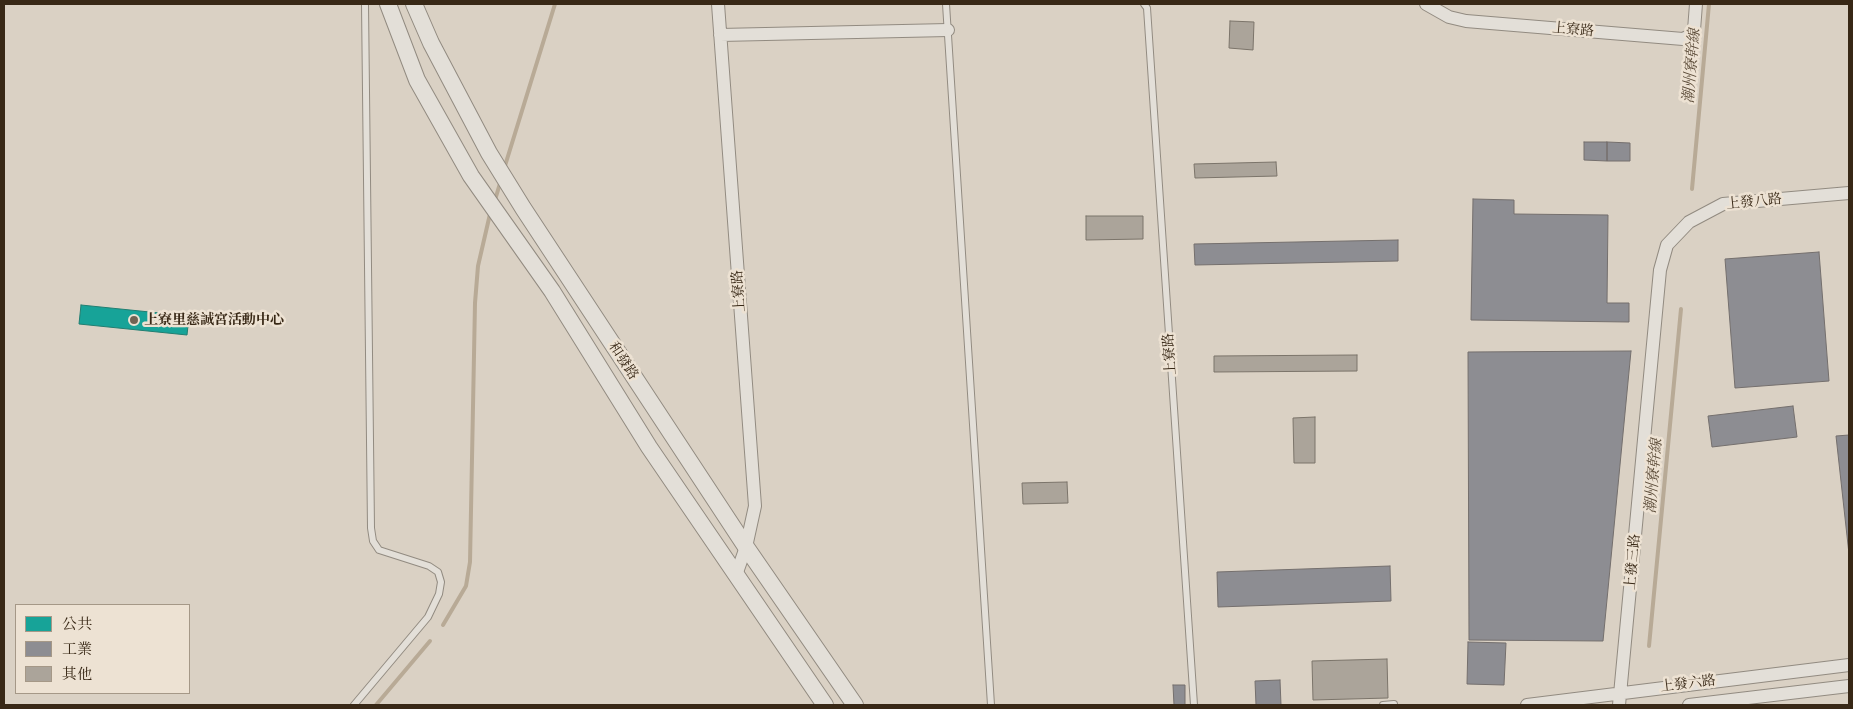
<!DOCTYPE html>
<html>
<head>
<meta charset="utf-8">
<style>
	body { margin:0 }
	#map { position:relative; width:1853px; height:709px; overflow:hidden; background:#dad1c4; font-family:"Old Standard TT","Noto Serif TC",serif }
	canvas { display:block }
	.frame { position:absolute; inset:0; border:5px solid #382816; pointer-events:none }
	.legend { position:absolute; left:15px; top:604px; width:175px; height:90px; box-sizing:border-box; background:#ede2d3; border:1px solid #a59887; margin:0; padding:6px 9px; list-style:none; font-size:15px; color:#382816 }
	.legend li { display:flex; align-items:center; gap:10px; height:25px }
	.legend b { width:25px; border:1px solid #a59887 }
</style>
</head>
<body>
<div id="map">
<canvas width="1853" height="709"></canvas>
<div class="frame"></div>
<ul class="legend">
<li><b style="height:14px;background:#17a398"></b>公共</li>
<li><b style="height:14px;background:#8d8d92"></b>工業</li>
<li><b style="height:14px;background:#aba49a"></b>其他</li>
</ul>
</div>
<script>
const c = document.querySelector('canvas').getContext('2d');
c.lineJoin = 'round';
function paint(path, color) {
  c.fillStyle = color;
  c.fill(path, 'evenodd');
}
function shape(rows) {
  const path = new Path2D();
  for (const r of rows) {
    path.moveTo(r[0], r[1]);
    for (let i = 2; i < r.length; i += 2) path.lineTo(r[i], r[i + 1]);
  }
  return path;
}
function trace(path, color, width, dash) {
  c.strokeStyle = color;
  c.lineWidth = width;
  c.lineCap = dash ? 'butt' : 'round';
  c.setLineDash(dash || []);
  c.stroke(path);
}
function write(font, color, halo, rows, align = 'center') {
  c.font = font + ' "Old Standard TT","Noto Serif TC",serif';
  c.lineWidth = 5;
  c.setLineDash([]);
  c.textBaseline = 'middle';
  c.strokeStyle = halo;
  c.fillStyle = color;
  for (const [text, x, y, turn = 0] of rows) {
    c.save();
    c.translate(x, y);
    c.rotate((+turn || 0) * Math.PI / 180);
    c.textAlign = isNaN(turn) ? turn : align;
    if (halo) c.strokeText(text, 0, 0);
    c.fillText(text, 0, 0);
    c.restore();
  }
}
const public = shape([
	[81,305,189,316,187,335,79,324,81,305]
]);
const industry = shape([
	[1584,142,1607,142,1607,161,1584,160,1584,142],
	[1607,142,1630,143,1630,161,1607,161,1607,142],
	[1473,199,1514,200,1514,214,1608,215,1607,303,1629,303,1629,322,1471,320,1473,199],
	[1398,240,1398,261,1195,265,1194,244,1398,240],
	[1819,252,1829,381,1735,388,1725,259,1819,252],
	[1631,351,1603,641,1469,640,1468,352,1631,351],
	[1793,406,1797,437,1712,447,1708,416,1793,406],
	[1849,435,1849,554,1836,436,1849,435],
	[1390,566,1391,601,1218,607,1217,572,1390,566],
	[1468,642,1506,643,1504,685,1467,684,1468,642],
	[1280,680,1281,705,1256,705,1255,681,1280,680],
	[1173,685,1185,685,1185,705,1174,705,1173,685]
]);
const stream = shape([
	[504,169,555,4],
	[1692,189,1709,4],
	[495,200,501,180],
	[443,625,466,586,470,562,475,303,478,266,490,214],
	[1649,646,1681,309],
	[376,705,430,641]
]);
const building = shape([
	[1230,21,1254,22,1253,50,1229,48,1230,21],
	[1276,162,1277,176,1195,178,1194,164,1276,162],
	[1086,216,1143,216,1143,239,1086,240,1086,216],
	[1357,355,1357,371,1214,372,1214,356,1357,355],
	[1315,417,1315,463,1294,463,1293,418,1315,417],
	[1067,482,1068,503,1023,504,1022,483,1067,482],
	[1387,659,1388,698,1313,700,1312,661,1387,659]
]);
const service = shape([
	[946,4,991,705],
	[1144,4,1147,8,1194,705],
	[354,705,428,617,439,594,441,582,438,572,429,566,379,550,373,541,371,528,365,4],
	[1383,705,1394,704]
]);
const minor = shape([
	[718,4,755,506,746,547,736,575],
	[1426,4,1449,17,1466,21,1683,39,1689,36,1694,30,1696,4],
	[720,35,948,30],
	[1527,705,1849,665],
	[1619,705,1660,270,1667,245,1689,222,1723,204,1849,193],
	[1689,705,1849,686]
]);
const tertiary = shape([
	[388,4,417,80,471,176,552,291,649,447,825,705],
	[414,4,431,43,489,153,523,208,746,547,855,705]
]);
const markers = [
	[134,320,5,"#716353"]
];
const streetNames = [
	["上寮路",1573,30,5],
	["上發八路",1754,202,-6],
	["上寮路",739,291,-94],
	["上寮路",1170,354,-94],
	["和發路",623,361,57],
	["上發三路",1633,562,-85],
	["上發六路",1688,684,-7]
];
const poiNames = [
	["上寮里慈誠宮活動中心",144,320]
];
const waterNames = [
	["潮州寮幹線",1692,66,-85],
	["潮州寮幹線",1654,476,-85]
];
paint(public, '#17a398');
trace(public, '#217e71', 1);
paint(industry, '#8d8d92');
trace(industry, '#746f6d', 1);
trace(stream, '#b8aa96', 4);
paint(building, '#aba49a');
trace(building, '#7b746a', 1);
trace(service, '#928b81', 8);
trace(minor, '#928b81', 14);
trace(tertiary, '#928b81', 18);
trace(service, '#e3dfd8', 6);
trace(minor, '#e3dfd8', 12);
trace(tertiary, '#e3dfd8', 16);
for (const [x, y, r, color] of markers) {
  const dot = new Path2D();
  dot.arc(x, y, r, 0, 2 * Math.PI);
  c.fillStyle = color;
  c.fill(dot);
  trace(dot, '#ede2d3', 2);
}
write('14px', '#382816', '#ede2d3', streetNames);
write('bold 14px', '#382816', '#ede2d3', poiNames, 'left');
write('italic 15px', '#5a4a37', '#ede2d3', waterNames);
</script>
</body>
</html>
